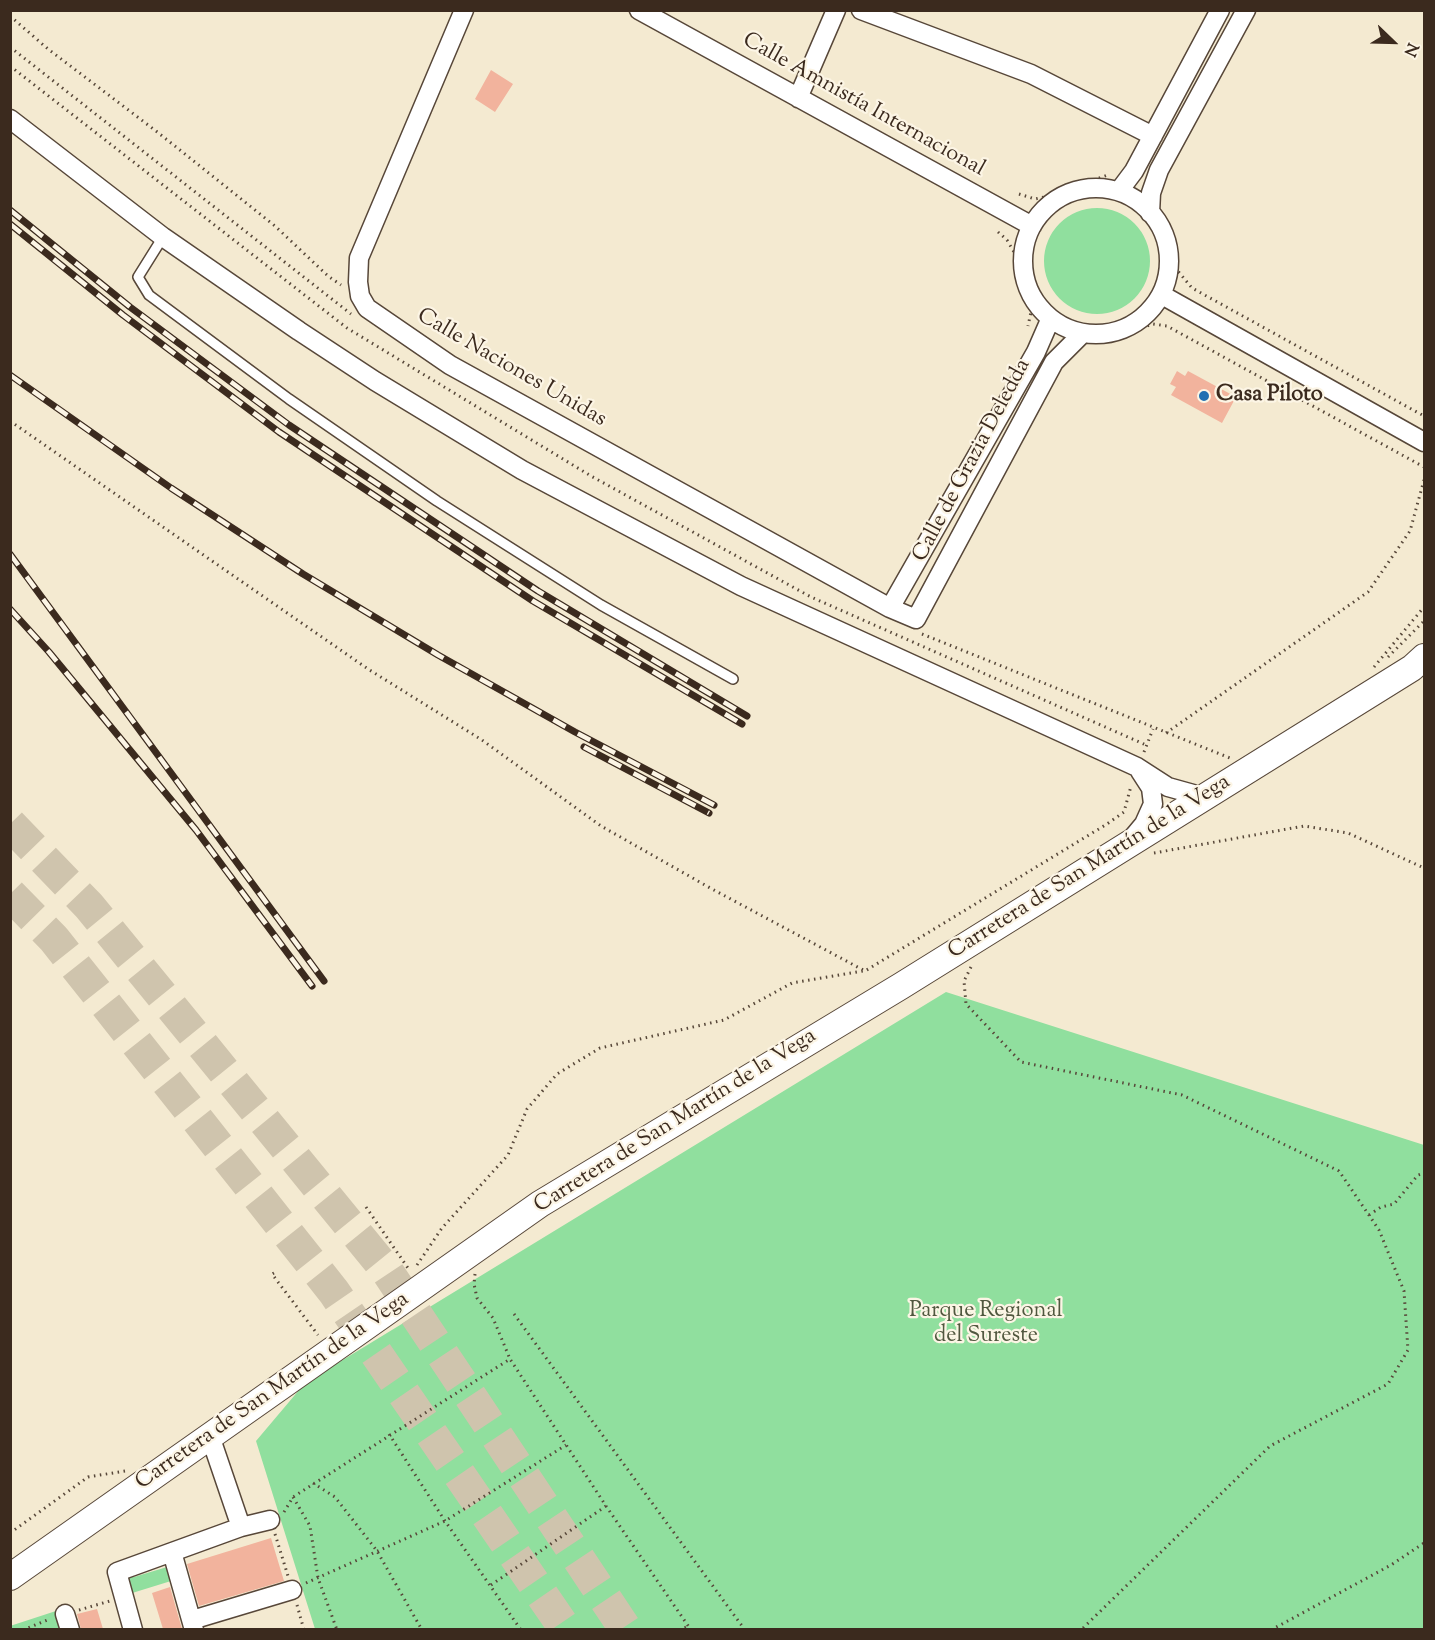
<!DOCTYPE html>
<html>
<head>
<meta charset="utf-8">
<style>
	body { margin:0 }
	#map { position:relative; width:1435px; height:1640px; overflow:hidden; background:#f4ead1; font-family:"Sorts Mill Goudy",serif }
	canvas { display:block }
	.frame { position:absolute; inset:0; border:12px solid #3b2a1e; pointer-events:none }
	.north { position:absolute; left:1363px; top:12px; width:60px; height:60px; -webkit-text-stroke:4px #fcf5e5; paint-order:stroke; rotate:113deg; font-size:16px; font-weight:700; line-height:24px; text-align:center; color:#3b2a1e }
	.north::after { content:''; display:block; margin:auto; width:21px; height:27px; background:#3b2a1e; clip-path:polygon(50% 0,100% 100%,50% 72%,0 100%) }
</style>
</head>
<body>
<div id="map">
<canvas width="1435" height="1640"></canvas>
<div class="frame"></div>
<div class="north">N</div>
</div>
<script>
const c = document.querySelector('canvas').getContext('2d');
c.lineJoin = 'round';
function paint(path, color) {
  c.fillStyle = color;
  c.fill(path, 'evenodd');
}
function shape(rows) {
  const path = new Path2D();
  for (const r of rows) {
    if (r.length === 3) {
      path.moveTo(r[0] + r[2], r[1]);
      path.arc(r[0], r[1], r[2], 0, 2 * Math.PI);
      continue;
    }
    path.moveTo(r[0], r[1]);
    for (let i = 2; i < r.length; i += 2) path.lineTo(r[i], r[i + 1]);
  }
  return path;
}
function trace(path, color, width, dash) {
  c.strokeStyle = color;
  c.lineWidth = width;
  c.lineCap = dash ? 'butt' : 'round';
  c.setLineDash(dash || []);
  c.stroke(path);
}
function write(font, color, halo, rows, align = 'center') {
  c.font = font + ' "Sorts Mill Goudy",serif';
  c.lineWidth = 4.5;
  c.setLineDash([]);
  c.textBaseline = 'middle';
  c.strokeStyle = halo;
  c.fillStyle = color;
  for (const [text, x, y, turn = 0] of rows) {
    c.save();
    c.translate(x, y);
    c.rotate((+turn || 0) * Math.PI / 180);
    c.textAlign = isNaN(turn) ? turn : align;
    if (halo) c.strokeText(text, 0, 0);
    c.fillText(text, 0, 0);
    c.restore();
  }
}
const green = shape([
	[1097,261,53],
	[946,992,1424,1145,1424,1629,315,1629,256,1441,305,1383],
	[167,1567,171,1581,129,1594,127,1579,132,1574,134,1577],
	[59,1610,65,1629,11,1629,10,1626]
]);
const building = shape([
	[491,70,513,84,495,112,475,99],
	[1177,371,1185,376,1188,371,1236,397,1222,423,1171,395,1176,387,1170,384],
	[271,1538,284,1581,199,1606,187,1564],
	[170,1587,182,1629,163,1629,152,1593],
	[97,1609,103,1629,81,1629,77,1614]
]);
const highwayTunnel = shape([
	[10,824,89,906,387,1271,626,1630],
	[10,894,54,939,334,1292,566,1630]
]);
const path = shape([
	[10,16,48,49,156,131,275,226,328,276,341,285],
	[10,47,351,314],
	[10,66,347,328,591,476,811,597,1146,745],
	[1019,194,1035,199,1044,197,1108,175],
	[1165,220,1174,248,1177,270,1192,288,1424,416],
	[998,232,1007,240,1014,252,1031,312,1028,326],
	[1096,342,1153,324,1167,326,1424,467],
	[10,421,368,669,482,740,601,826,712,889,865,971,1107,824,1124,812,1131,786],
	[922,634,1230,758],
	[1388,657,1424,621],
	[1374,667,1424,607],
	[1166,733,1368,592,1410,531,1424,480],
	[1144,752,1153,729],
	[1154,853,1304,826,1348,833,1424,868],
	[971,967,964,981,966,1004,1021,1062,1182,1095,1339,1171,1379,1230,1404,1291,1408,1350,1388,1384,1270,1446,1081,1630],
	[366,1207,410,1271],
	[1369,1215,1381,1207,1394,1204,1418,1175,1424,1173],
	[417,1265,442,1228,508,1155,527,1109,557,1074,600,1048,724,1020,792,983,863,971],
	[274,1273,272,1274,318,1335],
	[475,1274,474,1284,477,1298,493,1318,510,1359],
	[514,1314,745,1630],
	[389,1434,445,1521,521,1630],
	[313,1483,335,1497,377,1551,422,1630],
	[293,1497,310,1526,318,1578,337,1630],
	[284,1512,293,1497,510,1359,606,1506,691,1630],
	[10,1533,88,1477,125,1471],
	[275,1534,288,1576],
	[306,1583,445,1521,566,1445],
	[491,1585,606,1506],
	[297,1605,304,1630],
	[79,1610,110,1601],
	[23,1630,50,1619],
	[679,1630,689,1626],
	[1271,1630,1391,1565,1424,1543],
	[1421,1630,1424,1627]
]);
const lane = shape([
	[163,237,138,277,149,295,289,399,437,501,601,605,733,679]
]);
const street = shape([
	[464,10,359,258,358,282,360,296,367,308,450,365,890,608,916,619,1054,362,1082,334],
	[639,10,1032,226],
	[861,10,1031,74,1153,136],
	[798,98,836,10],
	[10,119,163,237,299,331,375,381,522,470,741,586,1137,767,1168,787,1204,797],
	[1096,261,73],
	[1119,191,1134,171,1220,10],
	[1150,213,1151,193,1159,170,1246,10],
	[1162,295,1424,442],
	[890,608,1036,352,1050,320],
	[1134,836,1144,824,1153,804,1151,788,1140,771],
	[210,1436,241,1527],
	[172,1552,194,1630],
	[65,1614,70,1630],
	[192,1620,292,1590],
	[133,1630,117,1572,241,1527,270,1520]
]);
const secondary = shape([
	[10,1577,540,1204,901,986,1412,668,1424,657]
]);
const rail = shape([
	[10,210,130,307,289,425,538,591,747,716],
	[10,224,123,315,279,432,533,601,742,724],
	[10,375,171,488,303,574,438,655,575,732,714,805],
	[10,554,324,981],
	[10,609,49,652,196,830,312,986],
	[584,747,709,813]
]);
const markers = [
	[1204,396,6,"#1f6fb2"]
];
const streetNames = [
	["Calle Amnistía Internacional",863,106,29],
	["Calle Naciones Unidas",511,369,30],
	["Calle de Grazia Deledda",973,461,-62],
	["Carretera de San Martín de la Vega",1090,868,-32],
	["Carretera de San Martín de la Vega",676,1122,-32],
	["Carretera de San Martín de la Vega",273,1392,-35]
];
const poiNames = [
	["Casa Piloto",1216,396]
];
const parkNames = [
	["Parque Regional",986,1312],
	["del Sureste",986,1337]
];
paint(green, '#90df9e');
paint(building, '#f2b39d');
trace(highwayTunnel, '#cfc4ad', 33, [33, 16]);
trace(lane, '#574739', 12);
trace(street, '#574739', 21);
trace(secondary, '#574739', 28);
trace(path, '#574739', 3, [1.5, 4.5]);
trace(lane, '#fff', 9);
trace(street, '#fff', 18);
trace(secondary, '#fff', 26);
trace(rail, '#3b2a1e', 7);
trace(rail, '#fcf5e5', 4.5, [14]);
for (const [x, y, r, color] of markers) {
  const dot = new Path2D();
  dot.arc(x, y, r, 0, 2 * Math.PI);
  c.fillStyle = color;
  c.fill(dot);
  trace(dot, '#fcf5e5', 2);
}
write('22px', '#3b2a1e', '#fcf5e5', streetNames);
write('bold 22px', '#3b2a1e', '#fcf5e5', poiNames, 'left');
write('22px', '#50573e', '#fcf5e5', parkNames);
</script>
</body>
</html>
